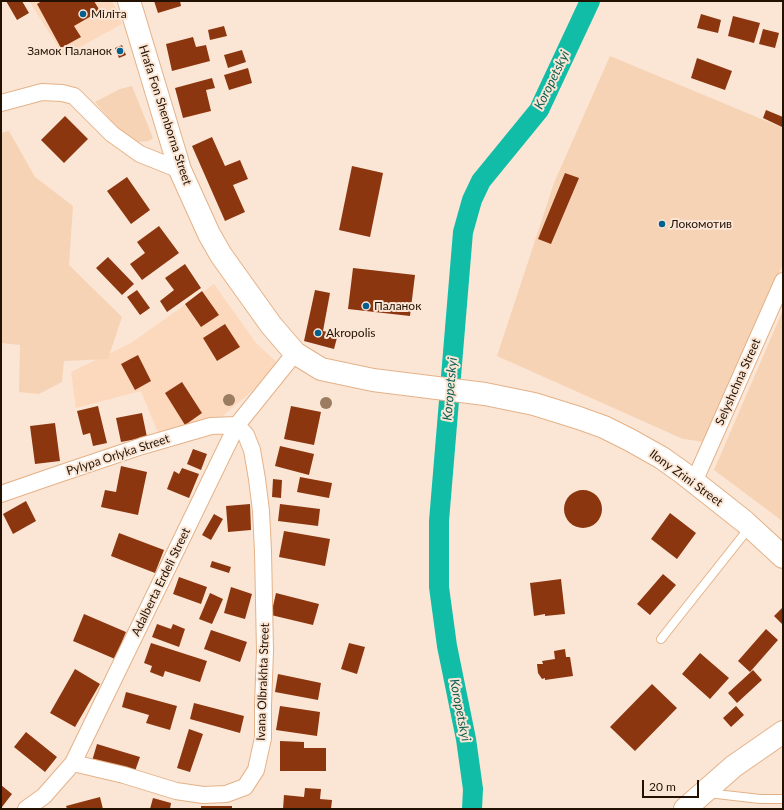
<!DOCTYPE html>
<html>
<head>
<meta charset="utf-8">
<style>
	body { margin:0 }
	#map { position:relative; width:784px; height:810px; overflow:hidden; background:#fbe6d5; font-family:Lato,sans-serif }
	canvas { display:block }
	.frame { position:absolute; inset:0; border:2px solid #231102; pointer-events:none }
	.scale { position:absolute; left:642px; top:780px; width:57px; height:18px; box-sizing:border-box; border:2px solid #231102; border-top:0; padding-left:5px; font-size:12px; line-height:14px; white-space:nowrap; color:#231102; -webkit-text-stroke:3px #fbe6d5; paint-order:stroke }
</style>
</head>
<body>
<div id="map">
<canvas width="784" height="810"></canvas>
<div class="frame"></div>
<div class="scale">20 m</div>
</div>
<script>
const c = document.querySelector('canvas').getContext('2d');
c.lineJoin = 'round';
function paint(path, color) {
  c.fillStyle = color;
  c.fill(path, 'evenodd');
}
function shape(rows) {
  const path = new Path2D();
  for (const r of rows) {
    if (r.length === 3) {
      path.moveTo(r[0] + r[2], r[1]);
      path.arc(r[0], r[1], r[2], 0, 2 * Math.PI);
      continue;
    }
    path.moveTo(r[0], r[1]);
    for (let i = 2; i < r.length; i += 2) path.lineTo(r[i], r[i + 1]);
  }
  return path;
}
function trace(path, color, width, dash) {
  c.strokeStyle = color;
  c.lineWidth = width;
  c.lineCap = dash ? 'butt' : 'round';
  c.setLineDash(dash || []);
  c.stroke(path);
}
function write(font, color, halo, rows, align = 'center') {
  c.font = font + ' Lato,sans-serif';
  c.lineWidth = 4;
  c.setLineDash([]);
  c.textBaseline = 'middle';
  c.strokeStyle = halo;
  c.fillStyle = color;
  for (const [text, x, y, turn = 0] of rows) {
    c.save();
    c.translate(x, y);
    c.rotate((+turn || 0) * Math.PI / 180);
    c.textAlign = isNaN(turn) ? turn : align;
    if (halo) c.strokeText(text, 0, 0);
    c.fillText(text, 0, 0);
    c.restore();
  }
}
const built = shape([
	[29,1,112,1,116,8,122,24,64,56],
	[214,284,256,343,281,366,218,420,159,435,141,391,76,408,71,372,131,343]
]);
const green = shape([
	[610,56,783,128,783,264,704,442,683,439,497,356,554,183],
	[132,86,153,138,149,141,138,142,129,138,112,122,95,102,120,89],
	[9,131,35,177,73,206,69,265,122,317,108,359,64,361,62,382,39,394,19,392,20,345,1,343,1,133],
	[783,310,783,522,777,517,714,470]
]);
const canal = shape([
	[472,809,473,789,466,739,447,646,439,587,439,521,463,232,472,200,481,181,539,110,590,1]
]);
const building = shape([
	[6,1,22,1,29,13,17,20],
	[42,1,94,1,100,11,74,26,81,37,61,48,37,4],
	[154,1,180,1,181,6,158,13],
	[701,14,721,20,718,33,697,28],
	[733,16,760,23,754,43,728,36],
	[224,26,227,36,210,40,208,30],
	[763,29,779,33,775,48,759,44],
	[193,37,196,47,206,45,210,61,172,71,166,44],
	[122,45,126,55,119,58,115,48],
	[242,50,246,62,228,68,224,55],
	[697,58,732,71,725,90,691,78],
	[248,68,252,83,229,90,224,75],
	[212,78,215,88,206,90,211,111,183,118,175,88],
	[766,110,783,117,782,127,763,118],
	[65,116,88,139,64,163,41,140],
	[212,137,225,166,240,160,248,179,233,185,245,212,225,221,192,146],
	[352,166,383,173,370,237,339,230],
	[565,173,579,178,551,244,538,239],
	[127,177,150,210,131,224,107,191],
	[159,226,179,253,142,280,130,264,145,253,137,242],
	[108,257,134,284,122,295,96,268],
	[185,264,201,288,167,312,160,301,174,290,165,278],
	[353,268,415,275,410,316,348,309],
	[137,290,150,308,140,315,127,297],
	[315,290,330,293,323,331,338,334,334,349,304,341],
	[202,291,219,315,201,327,185,304],
	[225,324,240,347,217,361,203,338],
	[138,355,151,381,135,390,121,364],
	[182,382,202,413,185,425,165,393],
	[98,406,107,443,93,446,90,433,83,435,77,411],
	[291,406,321,412,314,445,284,439],
	[142,413,147,437,121,442,116,418],
	[55,423,60,461,35,464,30,426],
	[280,446,314,454,309,475,275,466],
	[193,449,207,454,201,470,187,464],
	[121,466,147,472,138,515,101,507,105,490,116,492],
	[182,468,199,474,189,498,167,489,174,471,179,474],
	[300,477,332,483,329,498,297,492],
	[273,479,282,480,281,498,272,497],
	[583,509,19],
	[26,501,36,521,13,534,3,514],
	[250,504,251,530,228,532,226,506],
	[280,504,320,509,318,526,278,521],
	[670,513,696,533,677,559,651,539],
	[214,514,223,519,211,540,202,535],
	[284,531,330,539,325,566,279,557],
	[119,533,164,550,155,573,111,556],
	[212,561,231,567,229,573,210,567],
	[663,574,676,585,650,615,637,604],
	[179,577,207,587,201,604,173,594],
	[561,579,565,614,545,616,545,614,534,616,530,583],
	[231,587,252,594,245,619,224,613],
	[210,593,223,599,212,624,199,619],
	[276,593,319,604,313,625,271,615],
	[783,607,783,623,782,624,774,616],
	[84,614,126,632,115,659,73,641],
	[157,624,171,629,173,624,185,629,179,647,152,637],
	[766,629,778,640,750,672,738,661],
	[211,630,247,642,240,662,204,649],
	[151,643,207,661,200,682,165,671,163,677,150,672,152,666,144,663],
	[349,643,365,647,357,674,341,669],
	[565,649,566,657,570,657,573,676,545,680,545,678,542,679,538,673,537,664,543,664,542,661,555,659,554,651],
	[700,653,729,678,710,699,682,674],
	[75,669,100,684,75,727,50,713],
	[753,670,762,680,737,703,728,693],
	[278,674,321,683,318,700,275,692],
	[652,684,677,708,635,751,610,727],
	[126,692,177,706,170,730,146,723,149,715,122,707],
	[194,703,244,716,240,733,190,719],
	[280,706,320,712,317,736,276,730],
	[736,706,744,715,731,727,723,718],
	[189,729,203,734,190,772,177,768],
	[26,732,57,757,45,772,14,747],
	[280,741,304,742,304,748,326,748,326,771,280,771],
	[97,744,140,757,134,774,92,761],
	[1,785,12,794,2,807,1,806],
	[305,788,321,789,320,799,332,800,331,809,283,809,284,795,304,797],
	[100,797,103,809,67,809,66,806],
	[153,798,171,803,170,809,150,809],
	[201,806,232,806,232,809,201,809]
]);
const service = shape([
	[661,639,749,528],
	[708,793,760,799,783,799]
]);
const minor = shape([
	[1,103,42,92,62,93,74,96,112,134,140,154,180,170],
	[694,482,783,281],
	[1,494,53,476,142,446,211,426,237,425],
	[73,763,124,775,176,791,203,795,226,794,245,787,256,770,263,738,263,705,265,651,263,551,261,511,257,479,252,450,246,435,237,425],
	[26,809,44,796,73,763,237,425,295,353]
]);
const trunk = shape([
	[129,1,133,14,180,170,209,234,221,255,271,325,295,353,321,369,373,380,485,394,534,404,579,418,604,427,630,440,662,458,683,473,745,522,783,557],
	[685,809,734,766,783,732]
]);
const trees = [
	[229,400],
	[326,403]
];
const markers = [
	[83,14,4,"#026090"],
	[120,51,4,"#026090"],
	[662,224,4,"#026090"],
	[366,306,4,"#026090"],
	[318,333,4,"#026090"]
];
const poiNames = [
	["Міліта",91,14],
	["Замок Паланок",112,51,"right"],
	["Локомотив",670,224],
	["Паланок",374,306],
	["Akropolis",326,333]
];
const streetNames = [
	["Hrafa Fon Shenborna Street",165,115,72],
	["Selyshchna Street",738,382,-66],
	["Pylypa Orlyka Street",118,455,-18],
	["Ilony Zrini Street",686,478,36],
	["Adalberta Erdeli Street",161,582,-64],
	["Ivana Olbrakhta Street",263,682,-88]
];
const waterNames = [
	["Koropetskyi",552,80,-64],
	["Koropetskyi",450,389,-85],
	["Koropetskyi",460,710,79]
];
paint(built, '#fcd9bd');
paint(green, '#f7d3b5');
trace(canal, '#12bda8', 20);
paint(building, '#8c3610');
trace(service, '#e4b288', 10);
trace(minor, '#e4b288', 18);
trace(trunk, '#e4b288', 24);
trace(service, '#fff', 8);
trace(minor, '#fff', 16);
trace(trunk, '#fff', 22);
c.fillStyle = '#9b7c60';
for (const [x, y] of trees) {
  c.beginPath();
  c.arc(x, y, 6, 0, 2 * Math.PI);
  c.fill();
}
for (const [x, y, r, color] of markers) {
  const dot = new Path2D();
  dot.arc(x, y, r, 0, 2 * Math.PI);
  c.fillStyle = color;
  c.fill(dot);
  trace(dot, '#fbe6d5', 1.5);
}
write('12px', '#231102', '#fbe6d5', poiNames, 'left');
write('12px', '#231102', '#fbe6d5', streetNames);
write('italic 13px', '#0e6155', '#fbe6d5', waterNames);
</script>
</body>
</html>
